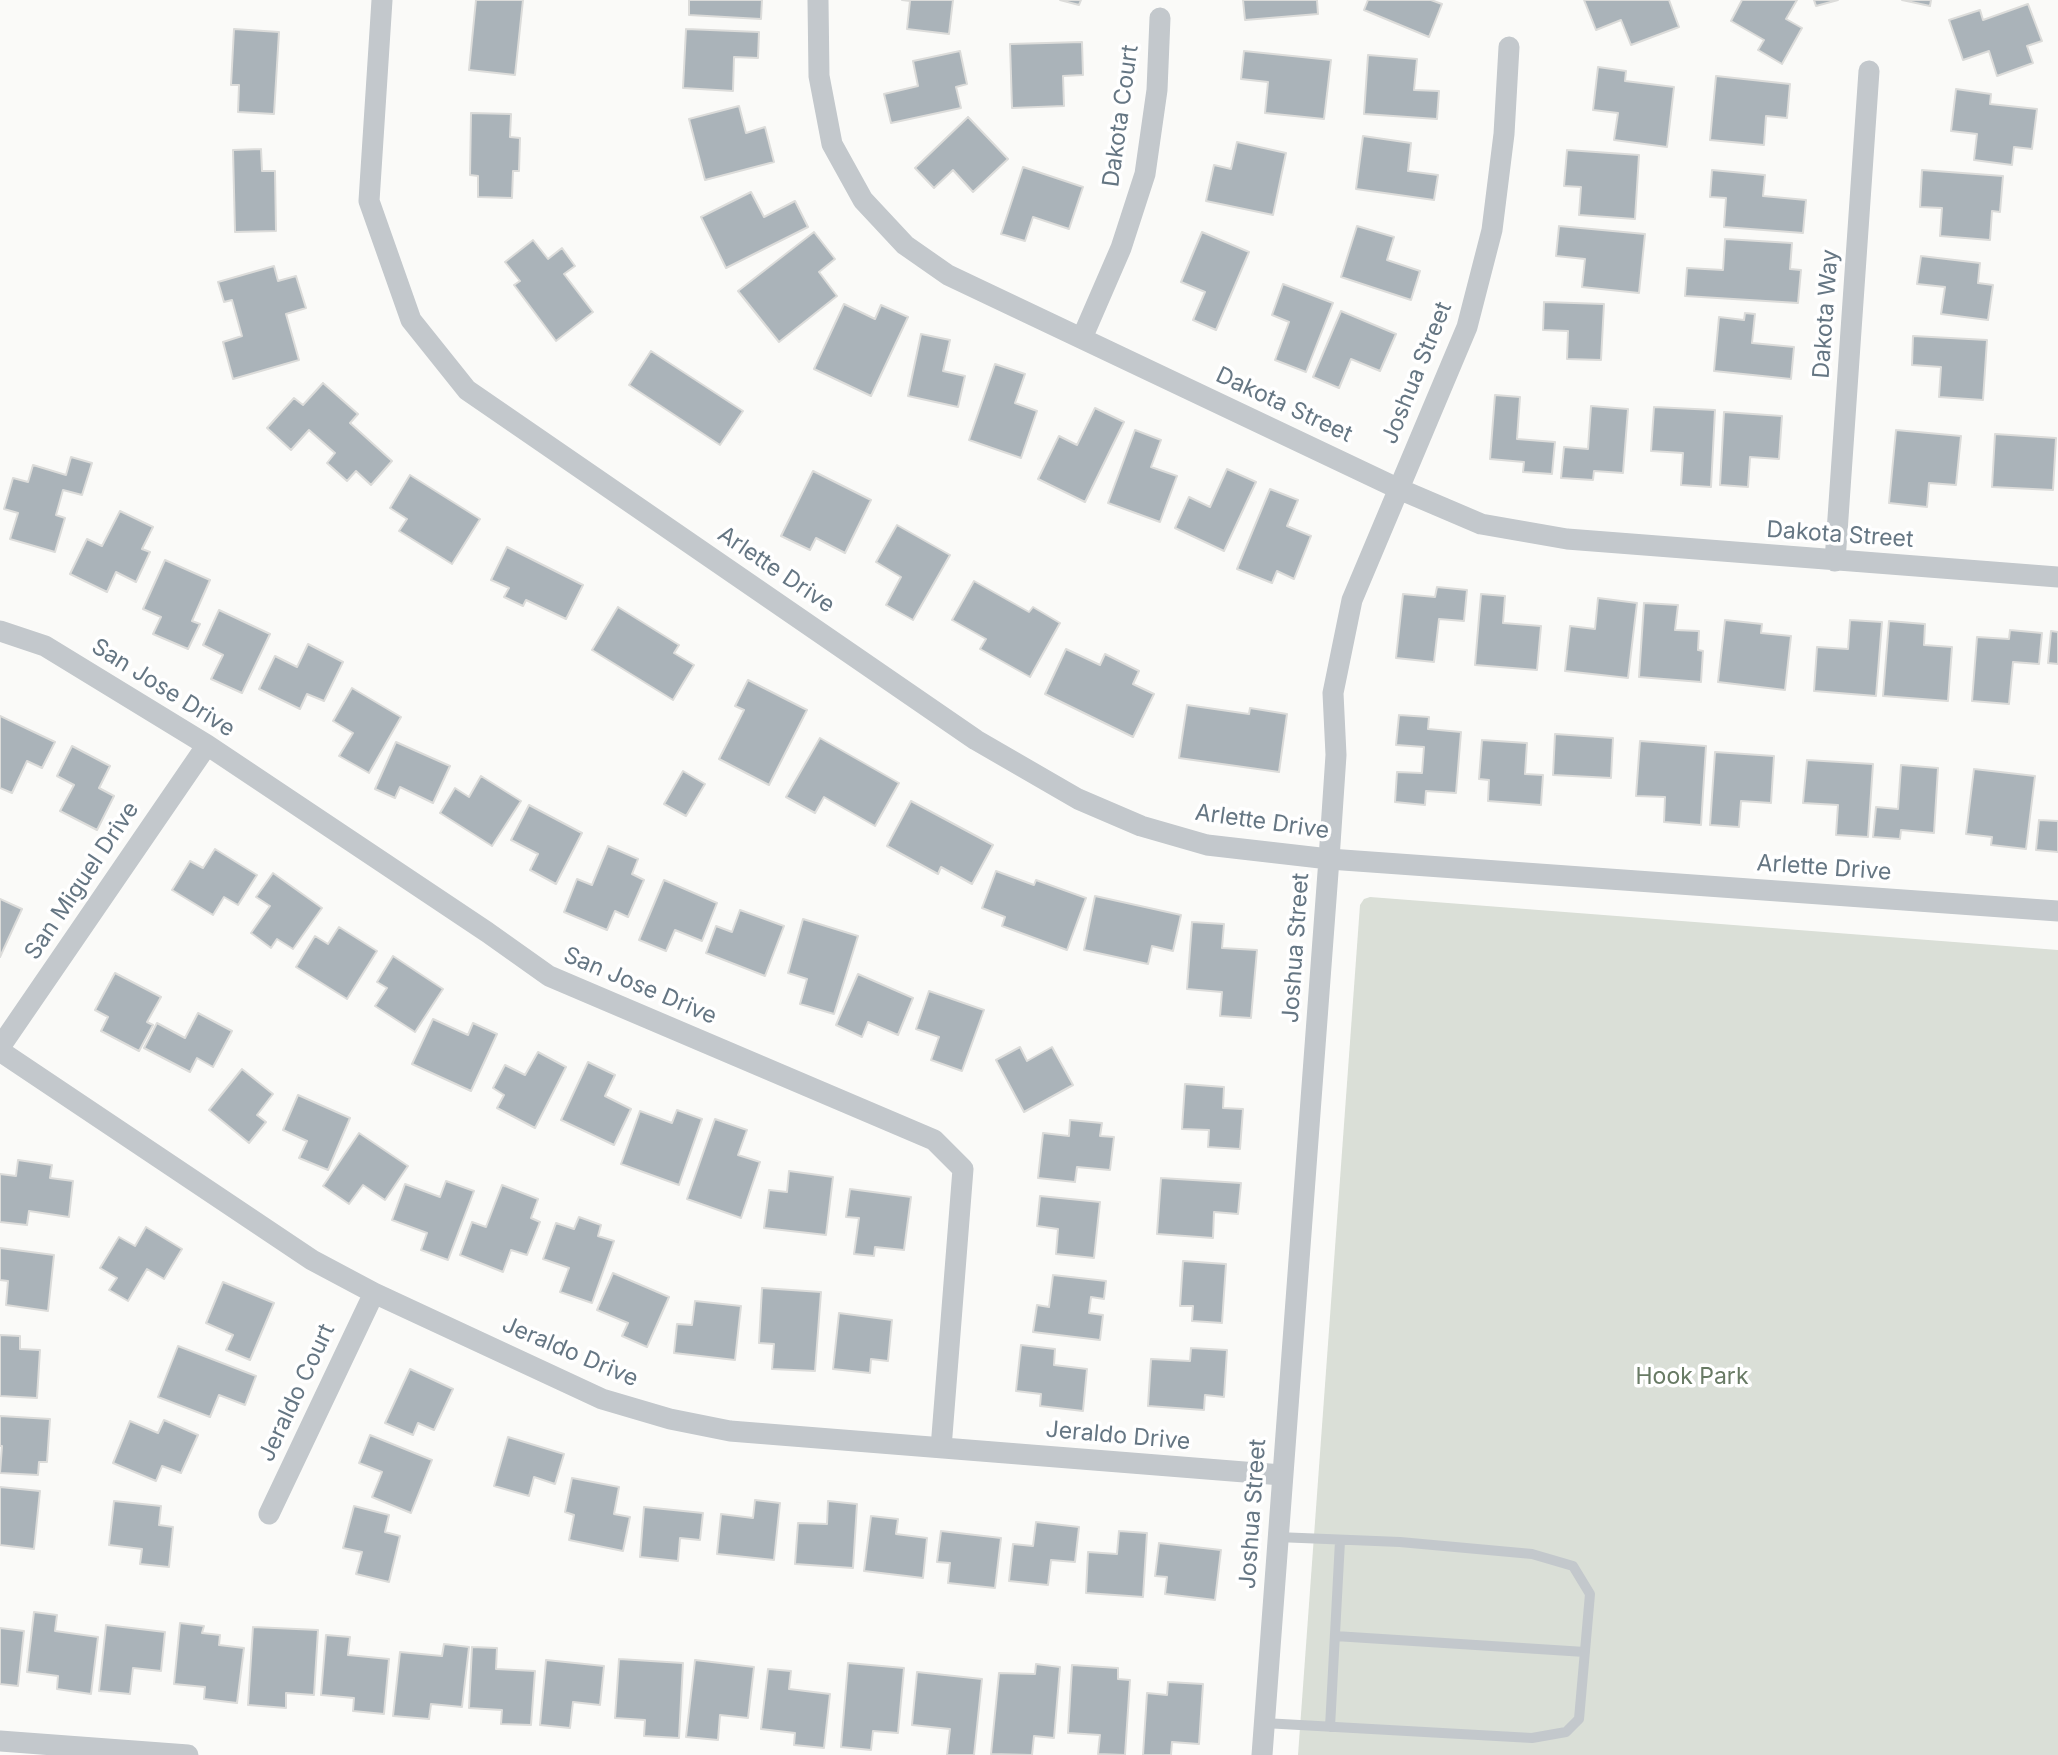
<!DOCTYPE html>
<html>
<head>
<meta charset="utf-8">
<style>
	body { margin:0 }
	canvas { display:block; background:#fafaf8 }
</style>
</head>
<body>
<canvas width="2058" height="1755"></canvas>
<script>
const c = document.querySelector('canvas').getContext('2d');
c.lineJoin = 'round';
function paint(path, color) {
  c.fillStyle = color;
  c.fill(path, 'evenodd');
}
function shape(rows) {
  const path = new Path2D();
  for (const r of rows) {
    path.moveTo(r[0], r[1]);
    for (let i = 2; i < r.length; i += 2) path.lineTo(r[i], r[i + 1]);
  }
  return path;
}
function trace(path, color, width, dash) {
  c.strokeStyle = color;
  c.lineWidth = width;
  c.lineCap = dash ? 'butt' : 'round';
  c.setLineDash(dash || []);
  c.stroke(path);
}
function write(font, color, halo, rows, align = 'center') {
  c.font = font + ' Inter,sans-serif';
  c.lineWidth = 7;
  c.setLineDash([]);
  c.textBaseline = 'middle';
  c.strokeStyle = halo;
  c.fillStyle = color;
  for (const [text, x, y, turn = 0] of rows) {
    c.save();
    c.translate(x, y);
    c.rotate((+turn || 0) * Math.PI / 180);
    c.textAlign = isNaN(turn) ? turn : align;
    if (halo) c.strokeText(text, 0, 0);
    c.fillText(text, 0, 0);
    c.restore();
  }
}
const green = shape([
	[1370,897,2058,950,2058,1755,1298,1755,1360,905,1364,899]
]);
const building = shape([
	[476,0,523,0,515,75,469,70,476,0],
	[689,0,762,0,761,19,689,15,689,0],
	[902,0,953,0,949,34,907,29,910,1,902,0],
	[1060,0,1081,0,1079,5,1060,0],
	[1243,0,1317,0,1318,14,1245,20,1243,0],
	[1368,0,1431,0,1442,4,1429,37,1364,10,1368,0],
	[1584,0,1669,0,1679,27,1631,45,1621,20,1596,30,1584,0],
	[1742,0,1797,0,1786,19,1802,28,1782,64,1758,50,1764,40,1731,21,1742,0],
	[1814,0,1838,0,1816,6,1814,0],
	[1902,0,1931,0,1930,6,1902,0],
	[2028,4,2042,41,2027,46,2033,63,1997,76,1989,51,1963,60,1949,20,1980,10,1983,20,2028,4],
	[234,29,279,32,274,114,238,112,239,85,231,85,234,29],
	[686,29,759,32,758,58,734,57,733,91,683,88,686,29],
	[1082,42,1083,75,1063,76,1064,106,1012,108,1010,44,1082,42],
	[960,51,967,84,956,87,961,108,891,123,884,94,918,86,913,61,960,51],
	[1244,51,1331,60,1324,119,1265,113,1268,82,1241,79,1244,51],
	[1368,55,1417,59,1414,90,1439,91,1437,119,1364,114,1368,55],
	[1598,67,1626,71,1625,81,1674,87,1667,147,1614,140,1618,113,1593,110,1598,67],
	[1716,76,1790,84,1787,118,1766,116,1764,145,1710,140,1716,76],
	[1956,89,1991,94,1990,104,2037,109,2032,149,2014,147,2012,165,1974,160,1977,134,1951,131,1956,89],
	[739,106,746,133,765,127,774,162,705,180,689,119,739,106],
	[471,113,511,114,510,137,520,138,519,171,513,171,512,198,478,197,478,176,470,175,471,113],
	[968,117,1008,159,973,192,953,170,934,188,915,168,968,117],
	[1363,136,1411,143,1408,171,1438,175,1434,200,1356,189,1363,136],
	[1237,142,1286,153,1273,215,1206,201,1214,165,1231,169,1237,142],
	[261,149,262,171,275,171,276,231,235,232,233,150,261,149],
	[1567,150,1639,155,1635,219,1579,215,1581,187,1564,186,1567,150],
	[1023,167,1083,187,1069,229,1033,217,1025,241,1001,234,1023,167],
	[1712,170,1765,175,1763,196,1806,200,1803,233,1724,227,1726,198,1710,197,1712,170],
	[1922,170,2003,176,2000,212,1992,211,1990,240,1940,236,1942,208,1920,207,1922,170],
	[751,192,764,217,795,201,808,227,726,268,701,217,751,192],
	[1357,226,1394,237,1387,260,1420,271,1411,300,1341,277,1357,226],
	[1559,226,1645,234,1639,293,1582,287,1585,259,1556,256,1559,226],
	[814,232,835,259,819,272,837,296,779,342,738,291,814,232],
	[1202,232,1249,252,1216,330,1193,320,1205,292,1181,282,1202,232],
	[1725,239,1792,243,1790,269,1801,270,1798,303,1685,296,1687,268,1723,270,1725,239],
	[533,240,548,259,562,248,575,266,564,274,593,312,556,341,514,285,520,281,505,262,533,240],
	[1921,256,1980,263,1978,283,1993,285,1988,320,1941,314,1945,287,1917,284,1921,256],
	[274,266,278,281,296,276,306,308,286,314,299,360,233,379,223,342,242,336,232,300,224,302,218,282,274,266],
	[1283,284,1333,303,1306,372,1275,360,1289,322,1272,315,1283,284],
	[1544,302,1604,304,1601,360,1567,359,1568,331,1543,330,1544,302],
	[844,304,875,319,881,305,908,317,871,396,814,369,844,304],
	[1341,311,1396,334,1380,371,1351,359,1339,388,1313,377,1341,311],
	[1745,313,1755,314,1752,343,1794,347,1791,379,1714,371,1719,317,1744,320,1745,313],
	[921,334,950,340,943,371,965,376,958,407,908,396,921,334],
	[1913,336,1987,340,1983,400,1939,397,1941,367,1912,365,1913,336],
	[651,351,743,411,720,445,629,385,651,351],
	[995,364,1025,374,1015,403,1037,411,1021,458,969,440,995,364],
	[323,383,358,414,350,423,392,461,371,485,356,471,347,481,327,463,335,453,309,430,291,450,267,428,294,398,303,405,323,383],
	[1495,395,1520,397,1517,439,1555,442,1552,474,1523,472,1524,462,1490,459,1495,395],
	[1591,406,1628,409,1623,473,1594,471,1593,480,1561,478,1564,447,1588,449,1591,406],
	[1654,407,1715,410,1711,487,1681,485,1683,453,1651,451,1654,407],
	[1095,408,1124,422,1085,502,1038,479,1059,436,1077,445,1095,408],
	[1724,412,1782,416,1779,459,1750,457,1748,487,1720,485,1724,412],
	[1135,430,1161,440,1151,467,1177,476,1160,522,1108,503,1135,430],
	[1896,430,1961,436,1956,485,1929,483,1927,507,1889,503,1896,430],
	[1995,434,2056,438,2053,490,1992,487,1995,434],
	[71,457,92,463,82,495,63,490,56,515,65,518,55,552,10,539,18,513,4,509,13,478,28,482,33,465,66,475,71,457],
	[1227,469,1256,482,1224,551,1175,528,1189,497,1210,507,1227,469],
	[813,471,871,500,845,553,816,538,810,550,781,536,813,471],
	[410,475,480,519,452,564,399,531,407,519,390,508,410,475],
	[1270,489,1298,500,1287,526,1311,536,1294,579,1277,571,1272,583,1237,569,1270,489],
	[120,511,153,527,142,549,150,552,136,582,116,572,107,592,70,574,87,539,102,546,120,511],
	[897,525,950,555,913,620,886,605,901,577,876,562,897,525],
	[507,547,583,585,566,619,526,600,523,606,504,597,509,588,491,580,507,547],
	[165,560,210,580,192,621,200,624,188,649,153,634,161,617,143,609,165,560],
	[974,581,1029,612,1033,607,1060,623,1030,677,980,649,986,639,952,620,974,581],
	[1437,587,1467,590,1464,621,1439,619,1434,662,1396,658,1403,594,1435,597,1437,587],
	[1481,594,1505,596,1503,623,1541,626,1537,670,1475,665,1481,594],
	[1598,598,1637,603,1628,678,1565,671,1570,626,1595,629,1598,598],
	[1644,603,1678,605,1675,630,1699,631,1698,650,1703,651,1701,682,1639,677,1644,603],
	[618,607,679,645,674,653,694,665,673,700,592,650,618,607],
	[219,610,270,634,242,693,211,679,223,655,203,645,219,610],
	[1725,620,1762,624,1761,633,1791,636,1785,690,1718,682,1725,620],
	[1850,620,1882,622,1876,696,1814,691,1817,647,1848,649,1850,620],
	[1889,621,1925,624,1924,645,1952,647,1948,701,1883,696,1889,621],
	[2010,630,2042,633,2039,664,2013,662,2009,704,1972,701,1977,637,2009,639,2010,630],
	[2051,631,2058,632,2058,664,2048,663,2051,631],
	[308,644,343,662,324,701,307,694,300,709,259,689,275,656,297,667,308,644],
	[1066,649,1100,665,1105,654,1139,671,1133,684,1154,694,1133,737,1045,694,1066,649],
	[748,680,807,710,769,785,719,759,744,710,735,706,748,680],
	[352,688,401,717,369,773,339,756,353,733,333,721,352,688],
	[1187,705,1249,714,1250,708,1287,714,1279,772,1179,758,1187,705],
	[1399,715,1429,717,1428,729,1461,732,1456,793,1426,791,1425,805,1395,802,1397,772,1422,773,1424,747,1396,745,1399,715],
	[0,716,55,742,42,768,27,761,12,793,0,788,0,716],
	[1555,734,1613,738,1611,778,1553,775,1555,734],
	[820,738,899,783,875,826,824,797,815,813,786,797,820,738],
	[1482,740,1527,743,1525,774,1543,775,1541,805,1488,801,1489,780,1479,779,1482,740],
	[1640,741,1706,746,1701,825,1664,822,1665,797,1636,796,1640,741],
	[396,742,450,766,433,803,400,787,395,798,375,789,396,742],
	[72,746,110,766,99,788,114,796,97,830,60,811,74,785,57,776,72,746],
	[1715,752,1774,756,1771,803,1741,801,1739,827,1710,825,1715,752],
	[1807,760,1873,764,1868,837,1836,835,1838,805,1803,803,1807,760],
	[1901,765,1938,768,1934,833,1901,830,1900,839,1873,837,1876,807,1898,809,1901,765],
	[1974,769,2035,776,2026,849,1991,845,1992,837,1966,834,1974,769],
	[683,771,705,784,686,816,664,804,683,771],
	[481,776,521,801,492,846,440,813,455,788,469,797,481,776],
	[911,801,993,845,972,884,941,867,938,874,887,846,911,801],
	[529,805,582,833,556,884,530,870,538,854,511,840,529,805],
	[2039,820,2058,821,2058,852,2036,850,2039,820],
	[608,846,638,859,632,874,644,880,628,917,615,911,607,930,564,912,577,879,592,885,608,846],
	[215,849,257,875,238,905,224,897,213,915,172,890,190,861,203,868,215,849],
	[996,871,1034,885,1036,880,1086,898,1067,950,1002,926,1005,917,982,908,996,871],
	[273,873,322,908,293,949,277,939,271,948,251,933,270,906,256,897,273,873],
	[664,880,717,903,702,941,675,930,666,951,639,940,664,880],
	[1095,896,1181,915,1173,951,1152,946,1148,964,1084,950,1095,896],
	[0,899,22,909,0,957,0,899],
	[740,910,784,926,765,976,706,953,716,926,732,932,740,910],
	[803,919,858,936,834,1014,800,1004,807,979,788,973,803,919],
	[1192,922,1224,924,1222,948,1257,950,1251,1018,1220,1016,1222,992,1187,989,1192,922],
	[339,927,377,951,347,999,296,967,315,936,328,944,339,927],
	[393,956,443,989,415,1032,375,1006,387,988,377,982,393,956],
	[115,973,161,997,147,1022,153,1025,139,1051,101,1031,108,1017,95,1010,115,973],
	[858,974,913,998,898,1035,868,1022,862,1037,836,1025,858,974],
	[929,991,984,1010,962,1071,931,1060,939,1037,916,1029,929,991],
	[198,1013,232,1031,213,1067,197,1058,190,1072,144,1048,157,1023,185,1038,198,1013],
	[433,1019,468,1035,473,1023,497,1034,471,1091,412,1064,433,1019],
	[1020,1047,1027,1061,1052,1047,1073,1085,1024,1112,996,1060,1020,1047],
	[538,1052,566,1067,535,1128,497,1108,504,1095,493,1088,505,1065,525,1075,538,1052],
	[588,1062,615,1075,605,1096,631,1109,614,1145,561,1120,588,1062],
	[242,1069,273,1094,257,1115,266,1122,249,1143,209,1110,242,1069],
	[1185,1084,1224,1087,1223,1108,1243,1109,1240,1149,1208,1147,1209,1130,1182,1129,1185,1084],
	[298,1095,350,1118,328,1170,299,1158,307,1141,283,1130,298,1095],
	[677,1110,702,1119,679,1185,621,1164,640,1111,672,1123,677,1110],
	[715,1119,747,1130,738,1155,760,1162,741,1218,687,1199,715,1119],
	[1070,1120,1102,1123,1100,1136,1114,1137,1110,1170,1077,1167,1075,1182,1038,1178,1043,1133,1069,1136,1070,1120],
	[359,1133,408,1166,385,1200,363,1185,349,1204,323,1186,359,1133],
	[18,1160,52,1165,50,1178,73,1181,69,1217,29,1211,27,1225,0,1222,0,1174,16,1176,18,1160],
	[789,1171,833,1177,826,1235,764,1228,769,1190,787,1192,789,1171],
	[1161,1178,1241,1183,1238,1214,1214,1212,1213,1238,1157,1234,1161,1178],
	[446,1181,474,1191,448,1260,421,1250,427,1233,392,1220,405,1184,440,1197,446,1181],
	[502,1185,538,1199,531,1218,540,1222,527,1255,511,1250,503,1272,460,1255,472,1222,486,1227,502,1185],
	[850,1189,911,1197,904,1250,875,1247,874,1256,854,1254,859,1218,846,1217,850,1189],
	[1040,1196,1100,1202,1094,1258,1056,1254,1058,1229,1037,1226,1040,1196],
	[579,1217,601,1225,598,1236,614,1241,592,1303,560,1292,569,1268,543,1259,556,1223,574,1229,579,1217],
	[146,1227,182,1249,164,1279,147,1269,128,1301,109,1290,117,1278,100,1268,119,1237,135,1246,146,1227],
	[0,1248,54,1255,48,1311,6,1305,8,1281,0,1280,0,1248],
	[1183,1261,1226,1264,1222,1323,1192,1321,1193,1306,1180,1306,1183,1261],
	[613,1273,669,1297,647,1347,622,1336,628,1323,597,1310,613,1273],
	[1053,1275,1106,1281,1104,1299,1091,1297,1089,1313,1103,1315,1100,1340,1033,1332,1037,1305,1049,1307,1053,1275],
	[223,1282,274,1303,250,1360,226,1350,233,1335,206,1323,223,1282],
	[762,1288,821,1292,815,1371,772,1369,774,1344,759,1343,762,1288],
	[695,1301,741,1306,735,1360,674,1353,677,1324,692,1325,695,1301],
	[839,1313,892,1320,888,1361,871,1359,870,1373,833,1369,839,1313],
	[0,1335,20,1336,20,1349,40,1350,37,1398,0,1396,0,1335],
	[1021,1345,1055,1349,1054,1365,1087,1369,1083,1411,1040,1406,1041,1394,1016,1391,1021,1345],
	[178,1346,256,1376,245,1405,219,1395,210,1417,158,1397,178,1346],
	[1191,1348,1227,1350,1224,1397,1205,1395,1204,1410,1148,1406,1151,1359,1190,1361,1191,1348],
	[410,1369,453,1389,434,1430,418,1423,413,1435,385,1423,410,1369],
	[0,1416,50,1419,47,1462,39,1462,38,1475,0,1473,2,1446,0,1446,0,1416],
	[164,1420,198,1435,181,1473,162,1466,156,1481,113,1463,130,1421,158,1433,164,1420],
	[370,1435,432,1460,411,1513,372,1497,382,1472,359,1463,370,1435],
	[508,1437,564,1454,555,1484,534,1477,529,1496,494,1486,508,1437],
	[572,1478,619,1487,614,1514,630,1517,623,1551,569,1540,574,1515,565,1512,572,1478],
	[0,1487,40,1491,34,1549,0,1545,0,1487],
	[755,1500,780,1503,774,1560,717,1554,721,1514,753,1518,755,1500],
	[114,1501,161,1506,159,1525,173,1527,169,1567,140,1564,142,1549,109,1545,114,1501],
	[828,1501,857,1504,853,1568,795,1564,798,1523,827,1524,828,1501],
	[354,1506,389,1515,385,1532,400,1536,389,1582,356,1574,362,1552,343,1548,354,1506],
	[644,1507,703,1513,700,1540,680,1538,678,1561,640,1557,644,1507],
	[871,1516,898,1519,896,1534,927,1538,923,1578,864,1571,871,1516],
	[1036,1522,1079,1527,1075,1562,1051,1560,1048,1585,1009,1581,1013,1544,1033,1546,1036,1522],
	[941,1531,1001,1538,995,1588,948,1583,950,1563,937,1562,941,1531],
	[1119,1531,1147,1533,1143,1597,1086,1593,1088,1552,1117,1554,1119,1531],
	[1159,1543,1221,1550,1215,1600,1165,1594,1167,1577,1155,1576,1159,1543],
	[34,1612,57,1615,55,1631,98,1637,91,1694,57,1689,58,1676,27,1672,34,1612],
	[180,1623,204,1626,202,1633,220,1635,219,1645,244,1648,237,1703,204,1699,205,1687,174,1684,180,1623],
	[106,1625,165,1632,161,1671,133,1668,130,1694,99,1691,106,1625],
	[253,1627,318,1630,314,1695,286,1693,286,1708,248,1705,253,1627],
	[0,1628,24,1631,18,1686,0,1684,0,1628],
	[326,1635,350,1637,348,1655,389,1659,384,1714,353,1711,354,1698,321,1695,326,1635],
	[444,1644,469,1647,462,1707,431,1704,429,1719,393,1716,400,1652,442,1656,444,1644],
	[472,1647,497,1648,496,1669,535,1671,531,1725,501,1724,502,1710,469,1708,472,1647],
	[619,1659,683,1663,679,1738,644,1736,645,1720,615,1718,619,1659],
	[546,1660,604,1666,600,1705,573,1702,570,1728,540,1725,546,1660],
	[695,1660,754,1667,748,1718,720,1715,718,1740,686,1737,695,1660],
	[848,1663,904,1668,898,1733,873,1731,871,1750,841,1747,848,1663],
	[1036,1664,1060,1667,1054,1738,1034,1736,1032,1755,991,1754,999,1673,1035,1674,1036,1664],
	[1072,1665,1118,1668,1118,1679,1130,1680,1125,1755,1098,1754,1100,1735,1068,1733,1072,1665],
	[768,1669,791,1671,789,1689,830,1694,824,1748,794,1745,795,1733,761,1729,768,1669],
	[917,1672,982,1679,974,1755,947,1755,950,1729,912,1725,917,1672],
	[1168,1682,1203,1684,1199,1744,1172,1742,1171,1755,1143,1755,1147,1693,1167,1695,1168,1682]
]);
const service = shape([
	[1335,1636,1585,1652],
	[1264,1723,1532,1738,1566,1732,1579,1719,1590,1594,1573,1566,1532,1554,1400,1542,1277,1537],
	[1330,1727,1340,1541]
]);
const minor = shape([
	[382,0,369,201,411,320,467,390,976,740,1078,799,1141,826,1207,845,1329,859,2058,911],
	[818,0,819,76,832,144,863,200,905,245,948,275,1399,489,1481,524,1567,539,2058,577],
	[1082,338,1121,248,1145,174,1157,90,1160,18],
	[1835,561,1869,71],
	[0,631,45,646,207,745,487,932,549,976,934,1140,963,1169,941,1448],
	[0,1047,207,745],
	[0,1051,312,1260,374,1293,602,1399,670,1419,730,1431,1282,1475],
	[269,1514,374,1293],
	[0,1741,188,1755],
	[1262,1755,1329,859,1336,755,1333,693,1352,600,1467,327,1492,230,1504,134,1509,47]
]);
const streetNames = [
	["Dakota Court",1121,116,-82],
	["Dakota Way",1826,314,-86],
	["Joshua Street",1417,373,-68],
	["Dakota Street",1284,405,25],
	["Dakota Street",1840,535,4],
	["Arlette Drive",776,570,34],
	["San Jose Drive",163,688,32],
	["Arlette Drive",1262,822,8],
	["Arlette Drive",1824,868,4],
	["San Miguel Drive",82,881,-56],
	["Joshua Street",1296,948,-86],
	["San Jose Drive",640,986,23],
	["Jeraldo Drive",570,1352,23],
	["Jeraldo Court",297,1393,-65],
	["Jeraldo Drive",1118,1436,5],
	["Joshua Street",1253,1514,-86]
];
const parkNames = [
	["Hook Park",1692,1377]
];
paint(green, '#dadfd7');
paint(building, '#aab3b9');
trace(building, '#dcdcda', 2);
trace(service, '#c3c8cc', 10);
trace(minor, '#c3c8cc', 21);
write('23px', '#657683', '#fff', streetNames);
write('23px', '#687a64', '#fff', parkNames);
</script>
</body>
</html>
